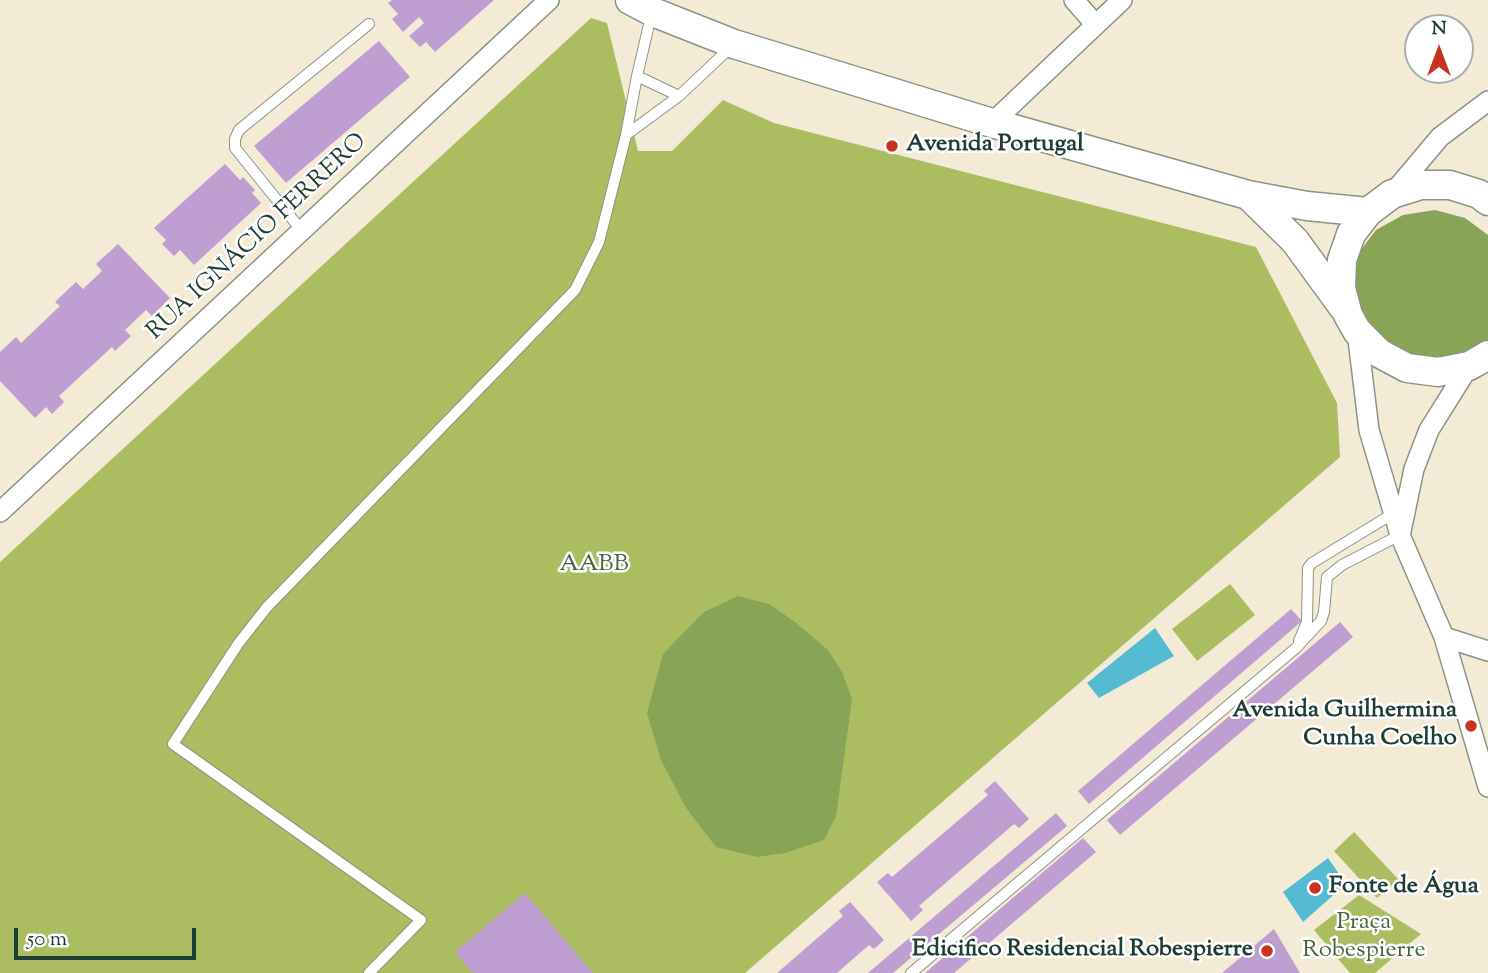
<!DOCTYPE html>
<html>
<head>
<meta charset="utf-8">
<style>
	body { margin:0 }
	#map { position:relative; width:1488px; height:973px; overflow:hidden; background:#f4ebd6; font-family:"Sorts Mill Goudy",serif }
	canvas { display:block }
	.north { position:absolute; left:1404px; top:14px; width:70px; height:70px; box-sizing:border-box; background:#fff; border:2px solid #a5b1ae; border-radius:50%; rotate:0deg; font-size:19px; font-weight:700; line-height:28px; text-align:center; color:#1f3d34 }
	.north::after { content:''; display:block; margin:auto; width:24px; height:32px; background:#c8321e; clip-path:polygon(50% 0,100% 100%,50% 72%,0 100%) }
	.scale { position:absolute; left:14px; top:928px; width:182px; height:32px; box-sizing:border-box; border:4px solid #1f3d34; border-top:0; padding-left:9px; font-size:21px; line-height:24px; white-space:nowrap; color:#1f3d34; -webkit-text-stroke:5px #fff; paint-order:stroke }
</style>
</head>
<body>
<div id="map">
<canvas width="1488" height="973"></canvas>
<div class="north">N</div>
<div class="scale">50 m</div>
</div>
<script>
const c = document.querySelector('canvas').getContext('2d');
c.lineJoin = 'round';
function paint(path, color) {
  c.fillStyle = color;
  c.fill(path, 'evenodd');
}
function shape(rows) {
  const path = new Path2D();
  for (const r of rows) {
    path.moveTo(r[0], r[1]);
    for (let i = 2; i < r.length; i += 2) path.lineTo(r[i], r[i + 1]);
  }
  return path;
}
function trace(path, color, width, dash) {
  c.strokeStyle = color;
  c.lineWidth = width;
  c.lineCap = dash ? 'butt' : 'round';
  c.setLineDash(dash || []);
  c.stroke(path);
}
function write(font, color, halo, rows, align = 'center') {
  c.font = font + ' "Sorts Mill Goudy",serif';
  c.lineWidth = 5;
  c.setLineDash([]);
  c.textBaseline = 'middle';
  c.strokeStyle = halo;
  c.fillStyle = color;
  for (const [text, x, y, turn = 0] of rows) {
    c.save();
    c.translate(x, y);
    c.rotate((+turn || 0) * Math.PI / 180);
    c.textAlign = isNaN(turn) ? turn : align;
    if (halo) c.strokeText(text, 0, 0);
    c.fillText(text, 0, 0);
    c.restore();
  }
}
const green = shape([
	[591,18,607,23,638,151,672,151,723,100,774,123,1256,247,1337,403,1340,457,745,973,0,973,0,562],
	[1230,584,1255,615,1197,661,1172,629],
	[1354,832,1399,880,1377,898,1334,851],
	[1359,895,1421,934,1375,973,1350,973,1314,930]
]);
const forest = shape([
	[1435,210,1465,218,1488,235,1488,346,1457,367,1369,344,1349,286,1357,255,1376,230,1403,215],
	[738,596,769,604,795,622,828,650,842,672,852,699,836,816,824,840,785,853,757,857,716,847,686,808,661,760,647,713,663,654,704,612]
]);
const water = shape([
	[1155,628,1174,656,1099,698,1087,683],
	[1328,858,1346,884,1303,922,1283,892]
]);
const building = shape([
	[392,0,494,0,435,52,426,42,420,47,409,36,424,23,419,17,403,32,392,19,398,14,388,3],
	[379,41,410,77,286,183,254,146],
	[225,164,240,180,243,177,255,190,252,193,261,203,194,265,180,250,174,256,162,244,166,240,154,228],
	[118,244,170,298,152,316,146,310,125,330,131,336,115,351,112,347,59,396,64,402,52,414,46,407,35,418,0,381,0,352,16,337,21,343,60,306,55,302,76,282,83,289,102,271,96,264],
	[1291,609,1302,621,1089,804,1078,791],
	[1340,622,1353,637,1120,835,1107,820],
	[995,781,1029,819,1019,828,1014,824,919,906,923,910,911,921,877,882,888,873,892,877,988,795,984,791],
	[1056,813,1067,826,893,973,868,973],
	[1083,838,1096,852,954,973,925,973],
	[525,893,593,973,473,973,455,952],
	[850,902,884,940,874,949,869,945,837,973,777,973,843,916,839,911],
	[1274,929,1300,973,1222,973]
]);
const lane = shape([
	[637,76,679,96,731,47],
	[626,135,679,96],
	[302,231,235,148,235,139,239,130,369,24],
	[1299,641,1307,622,1308,568,1312,563,1394,513],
	[369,973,421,920,173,744,238,644,267,607,575,290,599,242,626,135,637,76,651,16],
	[911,973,1296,648,1321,621,1324,612,1327,577,1342,565,1400,535]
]);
const street = shape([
	[1074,0,1095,24],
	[992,123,1122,0],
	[1392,194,1440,137,1488,101],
	[1357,331,1369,430,1400,535,1444,637,1488,787],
	[0,512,549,0],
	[1401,531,1414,469,1429,430,1469,366],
	[1444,637,1488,651]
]);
const secondary = shape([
	[630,0,653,12,734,44,992,123,1248,195,1307,206,1368,212],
	[1248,195,1295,241,1343,307],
	[1488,201,1479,194,1450,185,1421,185,1392,194,1368,212,1351,234,1342,260,1341,288,1348,315,1357,331,1379,353,1407,368,1438,372,1469,366,1488,355]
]);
const markers = [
	[892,146,7,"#c8321e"],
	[1471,726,7,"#c8321e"],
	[1315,888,7,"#c8321e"],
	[1267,951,7,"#c8321e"]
];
const poiNames = [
	["Avenida Portugal",906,146],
	["Avenida Guilhermina",1457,712,"right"],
	["Cunha Coelho",1457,740,"right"],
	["Fonte de Água",1329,888],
	["Edicifico Residencial Robespierre",1253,951,"right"]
];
const streetNames = [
	["RUA IGNÁCIO FERRERO",258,238,-43]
];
const parkNames = [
	["AABB",594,566],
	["Praça",1364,924],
	["Robespierre",1364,952]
];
paint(green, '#abbd60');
paint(forest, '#88a456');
paint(water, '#55bbd3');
paint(building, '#bf9ed1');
trace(lane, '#8a9485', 12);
trace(street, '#8a9485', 22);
trace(secondary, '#8a9485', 31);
trace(lane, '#fff', 10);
trace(street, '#fff', 19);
trace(secondary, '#fff', 28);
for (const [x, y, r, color] of markers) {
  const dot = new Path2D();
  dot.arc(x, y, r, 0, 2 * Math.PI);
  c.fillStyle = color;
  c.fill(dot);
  trace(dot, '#fff', 2.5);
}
write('bold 24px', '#1f3d34', '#fff', poiNames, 'left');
write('24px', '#1f3d34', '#fff', streetNames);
write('24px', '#496341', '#fff', parkNames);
</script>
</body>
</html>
